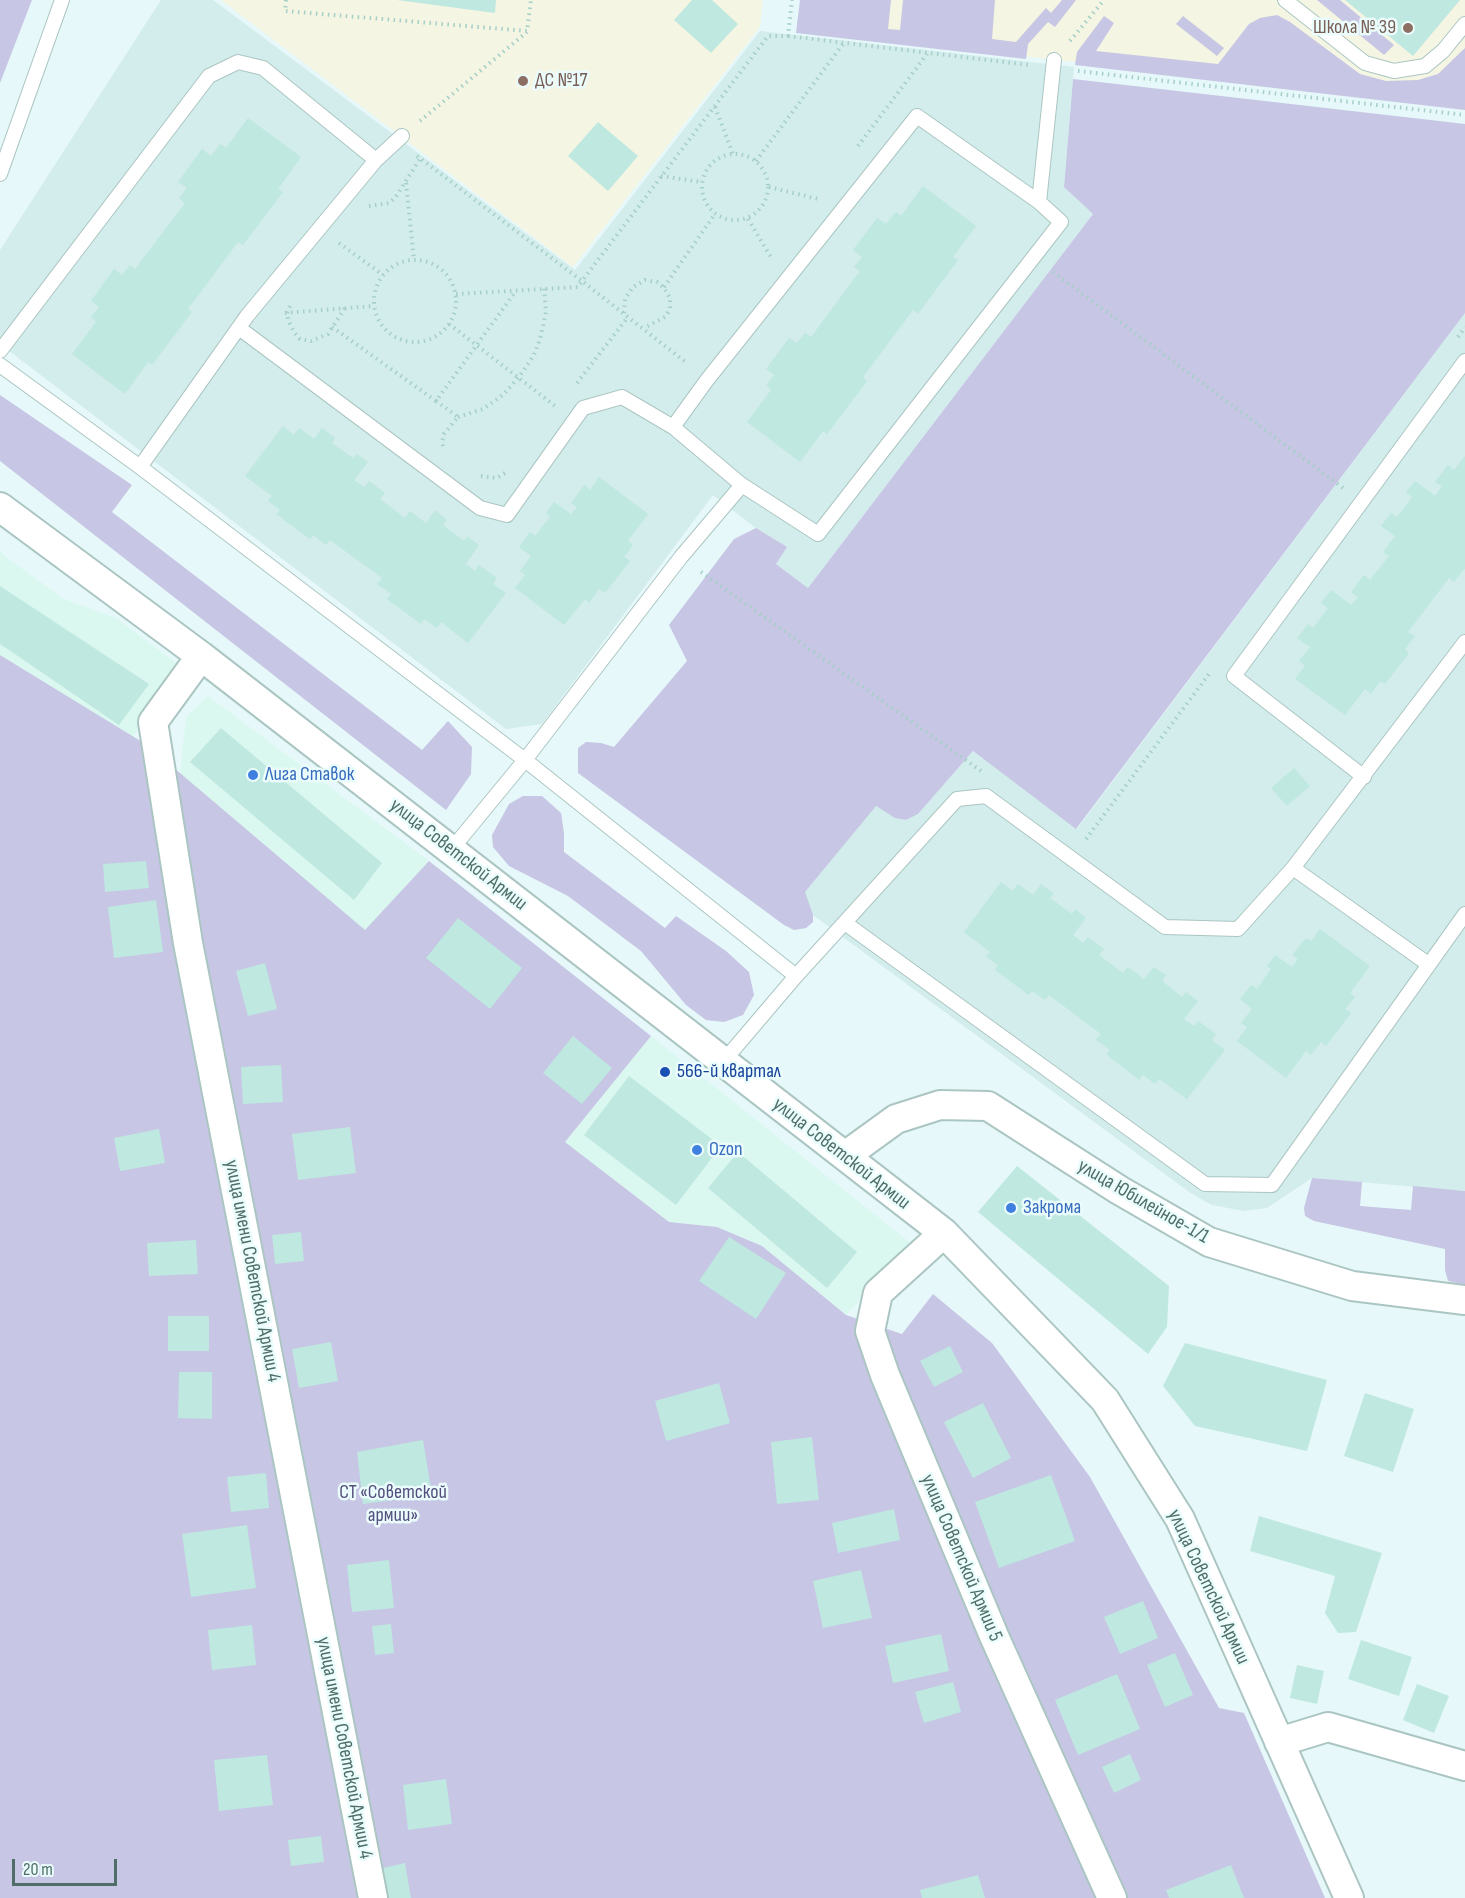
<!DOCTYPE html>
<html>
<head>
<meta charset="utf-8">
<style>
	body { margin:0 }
	#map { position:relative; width:1465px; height:1898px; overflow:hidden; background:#e6f8f9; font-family:"Sofia Sans Condensed",sans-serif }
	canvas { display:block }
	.scale { position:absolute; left:12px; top:1859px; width:105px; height:27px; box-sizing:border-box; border:3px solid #4e6e67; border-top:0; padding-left:8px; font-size:18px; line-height:21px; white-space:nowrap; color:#4e6e67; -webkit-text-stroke:4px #ebfcfc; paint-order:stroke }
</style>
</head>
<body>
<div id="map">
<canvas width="1465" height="1898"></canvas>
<div class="scale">20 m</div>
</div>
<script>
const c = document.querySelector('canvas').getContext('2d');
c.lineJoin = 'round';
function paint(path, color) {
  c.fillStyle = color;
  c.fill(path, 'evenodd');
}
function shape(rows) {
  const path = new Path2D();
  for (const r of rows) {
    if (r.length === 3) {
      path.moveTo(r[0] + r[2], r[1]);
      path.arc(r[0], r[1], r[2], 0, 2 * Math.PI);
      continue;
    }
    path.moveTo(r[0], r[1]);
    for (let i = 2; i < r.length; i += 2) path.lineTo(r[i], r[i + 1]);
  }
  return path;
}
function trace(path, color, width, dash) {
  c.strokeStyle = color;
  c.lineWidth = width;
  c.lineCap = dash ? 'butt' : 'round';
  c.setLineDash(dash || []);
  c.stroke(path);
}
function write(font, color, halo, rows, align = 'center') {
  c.font = font + ' "Sofia Sans Condensed",sans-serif';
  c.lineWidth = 5;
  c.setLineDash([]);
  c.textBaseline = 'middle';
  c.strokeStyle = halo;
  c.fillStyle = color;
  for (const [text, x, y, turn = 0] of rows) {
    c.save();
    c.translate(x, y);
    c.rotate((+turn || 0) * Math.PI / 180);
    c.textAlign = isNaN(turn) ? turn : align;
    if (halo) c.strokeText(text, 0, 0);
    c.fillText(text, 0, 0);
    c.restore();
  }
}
const residential = shape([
	[161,0,213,0,575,270,760,31,1074,67,1064,187,1093,214,808,588,776,564,786,547,756,528,713,495,542,724,506,729,0,344,0,250],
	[1465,313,1465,1191,1312,1178,1267,1208,1244,1211,1212,1205,1192,1194,813,915,804,893,876,805,895,818,906,820,918,814,973,751,1077,829]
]);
const commercial = shape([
	[0,550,6,557,64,599,116,618,176,663,133,737,0,655],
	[208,696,429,861,365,931,180,774,186,717],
	[651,1036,912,1244,846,1315,762,1246,717,1227,669,1222,565,1142]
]);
const education = shape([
	[221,0,763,0,760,27,573,267],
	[803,0,1465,0,1465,106,800,31]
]);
const green = shape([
	[0,0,32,0,0,83],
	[800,0,891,0,888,29,900,30,903,0,995,0,992,39,1016,42,1046,8,1051,13,1062,0,1076,0,1055,27,1048,22,1028,44,1026,59,796,33],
	[1317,0,1340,0,1394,45,1384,55],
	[1277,15,1290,22,1360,74,1386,81,1418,80,1438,74,1465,48,1465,110,1075,65,1077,52,1104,16,1114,23,1096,51,1218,64,1249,24,1260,18],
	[1183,16,1224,48,1217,56,1176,24],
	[1073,79,1465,124,1465,313,1076,829,973,751,918,814,906,820,895,818,876,806,805,892,813,915,813,922,806,928,794,930,784,925,578,773,578,748,586,742,601,743,614,747,687,661,669,625,734,539,756,528,787,547,776,564,808,588,1093,214,1064,187],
	[0,395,132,485,112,512,422,750,448,721,472,747,471,774,446,810,0,461],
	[0,655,147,745,365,930,429,861,651,1036,565,1142,669,1222,717,1227,762,1246,846,1315,902,1334,933,1294,992,1343,1090,1477,1219,1708,1244,1713,1325,1898,0,1898],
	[523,796,542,796,561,813,564,833,564,852,665,928,676,916,726,951,749,972,754,995,743,1015,724,1022,706,1020,686,1005,641,951,568,896,509,866,493,847,492,835,509,804],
	[1312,1178,1362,1182,1360,1206,1411,1210,1413,1186,1465,1191,1465,1285,1448,1281,1445,1270,1445,1249,1314,1221,1305,1216,1304,1208]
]);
const building = shape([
	[397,0,496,0,495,13],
	[692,0,712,0,738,24,711,53,674,20],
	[1345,0,1460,0,1413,56],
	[248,118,301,157,278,189,283,192,243,245,238,242,188,309,192,312,152,365,148,362,125,394,72,354,96,322,91,317,99,307,91,301,114,269,122,275,130,265,135,269,185,203,179,198,187,188,178,182,202,149,211,156,220,144,226,148],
	[598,122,638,156,608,191,568,156],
	[923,186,976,226,953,257,958,260,918,314,913,310,863,377,867,381,827,434,823,431,800,462,747,422,771,390,766,385,774,375,766,369,789,338,797,343,805,333,811,337,860,271,854,267,862,257,853,250,877,218,886,224,896,212,901,216],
	[283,426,294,435,299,428,314,439,322,428,335,438,332,443,353,458,357,454,368,462,354,480,364,487,369,481,385,493,380,499,405,518,410,511,426,523,435,510,447,520,443,525,464,541,467,536,479,545,466,564,475,571,479,565,497,578,493,584,506,593,468,643,441,622,437,628,424,619,421,624,387,599,391,594,377,584,382,578,330,540,326,545,313,535,310,539,276,514,280,510,268,501,272,496,245,476],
	[1465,456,1465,570,1464,569,1454,582,1449,578,1408,632,1415,636,1405,649,1409,653,1385,684,1380,681,1371,694,1365,689,1345,715,1295,679,1305,666,1299,661,1310,647,1297,638,1308,624,1313,628,1328,608,1321,603,1331,590,1351,605,1358,597,1351,592,1364,575,1370,580,1389,556,1383,552,1395,536,1381,526,1391,513,1397,517,1412,497,1406,492,1415,481,1435,496,1442,486,1435,482,1448,465,1454,470],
	[599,477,648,514,628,541,633,545,624,557,630,561,605,593,599,589,589,603,585,599,564,625,515,588,525,575,520,571,531,556,519,547,530,532,535,536,550,517,546,513,554,502,571,514,577,507,571,503,584,485,590,490],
	[0,586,149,684,119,725,0,644],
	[221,728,382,863,354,900,190,762],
	[1294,768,1310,786,1287,806,1271,788],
	[146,861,149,888,105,892,103,864],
	[1001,882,1013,891,1018,884,1033,895,1041,884,1054,894,1050,898,1072,914,1075,909,1086,918,1073,935,1083,943,1088,937,1104,949,1099,955,1123,973,1128,967,1144,979,1154,967,1166,975,1162,981,1182,997,1186,992,1198,1001,1184,1019,1194,1026,1198,1021,1216,1034,1212,1040,1225,1050,1187,1099,1159,1079,1155,1084,1143,1075,1139,1080,1106,1054,1110,1050,1096,1040,1101,1034,1049,995,1045,1000,1032,991,1029,995,995,970,998,965,986,957,990,952,964,932],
	[156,900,163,952,114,958,108,907],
	[458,918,522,968,490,1009,426,958],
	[1320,929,1370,966,1350,993,1355,997,1345,1009,1351,1013,1326,1046,1321,1042,1311,1055,1306,1051,1286,1078,1237,1041,1247,1027,1241,1023,1252,1009,1240,999,1251,985,1257,989,1271,969,1267,966,1275,955,1292,967,1298,959,1292,955,1306,938,1311,941],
	[265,963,277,1009,248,1016,236,971],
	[573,1036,612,1068,582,1104,543,1073],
	[281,1065,283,1102,243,1104,241,1067],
	[629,1076,721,1146,676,1205,584,1135],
	[350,1127,356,1173,298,1180,292,1134],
	[159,1129,165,1163,120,1171,114,1138],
	[738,1152,857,1252,827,1288,708,1188],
	[1017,1166,1169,1286,1167,1327,1148,1354,978,1212],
	[301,1232,304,1261,275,1264,272,1235],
	[729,1237,786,1273,756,1319,699,1281],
	[196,1240,198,1274,149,1276,147,1243],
	[168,1316,209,1316,209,1351,168,1351],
	[331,1342,338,1381,299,1388,292,1349],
	[1185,1343,1327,1380,1307,1451,1195,1426,1163,1386],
	[950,1346,963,1372,934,1387,920,1361],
	[179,1372,212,1372,212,1419,178,1418],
	[719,1383,730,1423,666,1441,655,1401],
	[1365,1393,1414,1409,1393,1472,1344,1456],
	[983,1403,1011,1458,973,1478,944,1422],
	[812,1437,819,1500,777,1504,771,1442],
	[423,1440,432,1495,363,1504,357,1452],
	[266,1473,269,1508,231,1512,227,1477],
	[1051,1475,1075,1541,999,1568,975,1502],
	[894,1509,900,1540,838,1553,832,1523],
	[1259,1516,1382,1553,1356,1632,1338,1633,1325,1613,1335,1576,1250,1551],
	[247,1525,256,1588,191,1597,182,1534],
	[389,1560,394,1608,352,1612,347,1565],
	[861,1570,872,1618,823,1628,813,1581],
	[1143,1601,1158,1638,1120,1654,1104,1617],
	[391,1624,394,1653,375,1655,372,1626],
	[252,1625,256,1665,212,1670,208,1630],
	[941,1634,949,1671,893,1683,885,1646],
	[1361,1640,1412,1657,1399,1696,1348,1679],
	[1175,1653,1193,1695,1165,1707,1147,1665],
	[1297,1665,1324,1671,1317,1704,1290,1698],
	[1117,1674,1140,1729,1078,1755,1055,1700],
	[953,1682,961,1712,924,1723,915,1692],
	[1417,1684,1449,1696,1434,1733,1403,1720],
	[1130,1754,1141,1780,1114,1793,1102,1767],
	[267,1755,273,1805,219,1811,214,1760],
	[446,1779,452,1824,408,1830,403,1785],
	[321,1836,324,1862,291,1866,288,1840],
	[405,1863,411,1898,388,1898,383,1868],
	[1231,1865,1244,1898,1169,1898,1166,1890],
	[978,1875,985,1898,922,1898,920,1890]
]);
const path = shape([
	[286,0,285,11,527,31,531,0],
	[788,36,1029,65],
	[1070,41,1104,0],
	[1078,71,1465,115],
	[715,107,733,154],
	[420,121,527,32],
	[858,146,927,54],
	[735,187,33],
	[417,156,582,281,768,36,788,36,792,0],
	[756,161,843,44],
	[661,176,701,182],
	[406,183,414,260],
	[769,187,818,199],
	[369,206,389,203,395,198,420,159],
	[748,219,772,259],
	[339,243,383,275],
	[415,301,41],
	[1053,272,1343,488],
	[664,287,715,214],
	[456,294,578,287,582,281,688,364],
	[290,306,287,313,288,320,294,332,300,339,311,341,328,334,345,308],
	[285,313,374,306],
	[624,313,625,299,633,287,645,280,657,282,664,288,670,298,670,309,665,317,644,328],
	[449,324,555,406],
	[332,327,436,401,516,291],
	[1458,337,1465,327],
	[577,383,628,317],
	[436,401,458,417,444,434,442,442,444,449],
	[458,417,483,409,503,395,519,377,534,355,540,339,546,312,544,288],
	[481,476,497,478,505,473],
	[701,572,981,771],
	[1086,839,1209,674]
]);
const lane = shape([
	[1285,0,1365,63,1394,71,1425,66,1443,51,1465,24],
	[0,174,62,0],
	[1039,202,1054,60],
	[239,328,480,508,507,515,583,408,622,397,673,427,742,485],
	[0,351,209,76,238,62,263,68,376,160],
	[0,365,140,467,525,760,796,976],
	[140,467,247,316,376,160,402,136],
	[1364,777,1234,676,1465,361],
	[451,850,525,760,681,557,742,485,818,534,1061,222,1039,202,917,116,707,380,673,427],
	[1293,868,1428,964],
	[845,923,1205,1184,1272,1185,1465,914],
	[722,1063,796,976,957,799,986,796,1165,927,1238,929,1293,868,1465,642]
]);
const street = shape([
	[0,507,201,656,944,1233,1105,1400,1180,1519,1349,1898],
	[201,656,153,722,188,943,373,1898],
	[845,1156,896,1119,940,1105,988,1106,1119,1190,1209,1242,1352,1286,1465,1300],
	[944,1233,878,1293,870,1331,885,1375,994,1636,1112,1898],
	[1279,1742,1328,1727,1465,1766]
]);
const markers = [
	[1408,28,6,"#8d6e63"],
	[523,81,6,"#8d6e63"],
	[253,775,6,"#3f7fe0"],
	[665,1072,6,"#1a4fb4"],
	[697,1150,6,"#3f7fe0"],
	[1011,1208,6,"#3f7fe0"]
];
const educationNames = [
	["Школа № 39",1396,28],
	["ДС №17",535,81,"left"]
];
const shopNames = [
	["Лига Ставок",265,775],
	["Ozon",709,1150],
	["Закрома",1023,1208]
];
const streetNames = [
	["улица Советской Армии",458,855,38],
	["улица Советской Армии",841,1154,38],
	["улица Юбилейное-1/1",1143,1202,30],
	["улица имени Советской Армии 4",252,1271,79],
	["улица Советской Армии 5",961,1558,67],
	["улица Советской Армии",1208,1587,65],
	["улица имени Советской Армии 4",344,1748,79]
];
const transitNames = [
	["566-й квартал",677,1072]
];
const parkNames = [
	["СТ «Советской",393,1493],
	["армии»",393,1516]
];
paint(residential, '#d3ecec');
paint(commercial, '#dbf8f0');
paint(education, '#f4f5e3');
paint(green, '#c7c6e4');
paint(building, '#bfe8e1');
trace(lane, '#abc6c2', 16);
trace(street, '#abc6c2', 32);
trace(path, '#a5cfc7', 4, [1.5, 4.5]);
trace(lane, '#fff', 14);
trace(street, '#fff', 28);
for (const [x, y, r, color] of markers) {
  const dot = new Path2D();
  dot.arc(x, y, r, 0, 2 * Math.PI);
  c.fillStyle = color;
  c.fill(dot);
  trace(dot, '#ebfcfc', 2);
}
write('20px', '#785e54', '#ebfcfc', educationNames, 'right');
write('20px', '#366cbe', '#ebfcfc', shopNames, 'left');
write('20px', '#4e6e67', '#ebfcfc', streetNames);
write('20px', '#164399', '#ebfcfc', transitNames, 'left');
write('20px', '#544e7d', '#ebfcfc', parkNames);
</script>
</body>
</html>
